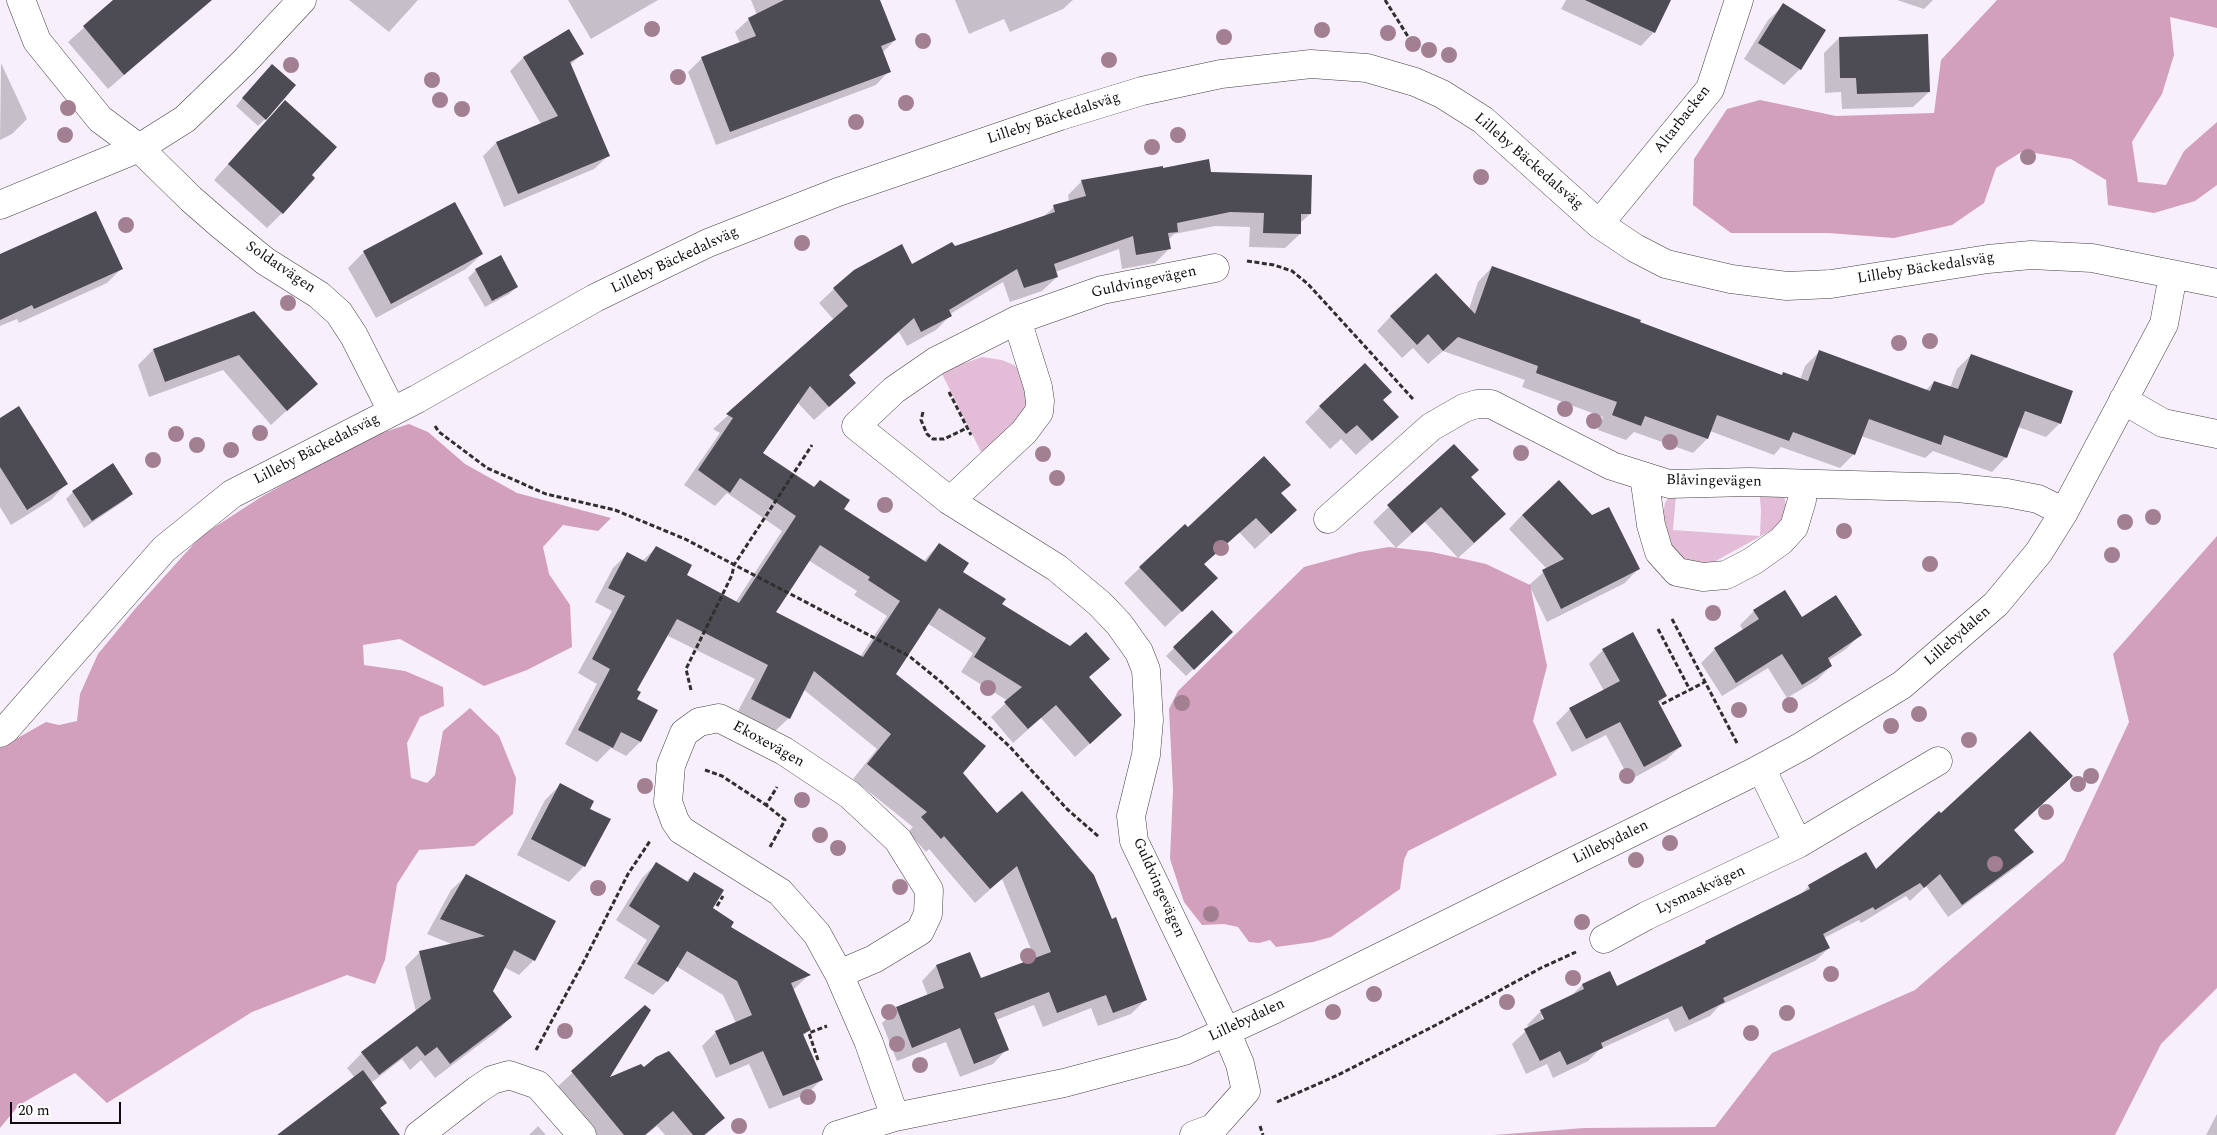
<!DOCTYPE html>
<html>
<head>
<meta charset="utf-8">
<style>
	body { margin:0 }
	#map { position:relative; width:2217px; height:1135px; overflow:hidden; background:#f8effd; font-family:Spectral,serif }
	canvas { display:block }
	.scale { position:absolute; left:10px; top:1102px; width:111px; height:22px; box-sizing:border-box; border:2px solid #0d0d0d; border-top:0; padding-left:6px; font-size:15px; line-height:18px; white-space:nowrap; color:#0d0d0d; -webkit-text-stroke:4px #fff; paint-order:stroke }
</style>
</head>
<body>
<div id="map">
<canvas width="2217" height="1135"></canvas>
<div class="scale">20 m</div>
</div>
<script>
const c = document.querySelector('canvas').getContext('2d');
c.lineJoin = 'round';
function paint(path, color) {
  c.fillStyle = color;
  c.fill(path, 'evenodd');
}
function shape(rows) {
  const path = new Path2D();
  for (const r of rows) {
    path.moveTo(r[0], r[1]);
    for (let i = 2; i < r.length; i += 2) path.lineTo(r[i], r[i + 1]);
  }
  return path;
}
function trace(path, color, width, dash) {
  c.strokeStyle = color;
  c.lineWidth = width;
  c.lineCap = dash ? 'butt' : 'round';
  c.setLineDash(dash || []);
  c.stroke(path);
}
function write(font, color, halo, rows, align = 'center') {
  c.font = font + ' Spectral,serif';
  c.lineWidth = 5;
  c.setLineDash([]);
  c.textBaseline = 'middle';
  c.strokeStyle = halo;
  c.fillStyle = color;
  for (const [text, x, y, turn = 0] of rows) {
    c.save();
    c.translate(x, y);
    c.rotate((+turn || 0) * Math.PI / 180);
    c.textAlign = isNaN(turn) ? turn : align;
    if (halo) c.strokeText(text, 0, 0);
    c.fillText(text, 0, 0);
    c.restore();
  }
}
const green = shape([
	[982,357,1002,360,1014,365,1021,372,1029,401,1022,417,1000,439,981,452,942,374,948,369],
	[1759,489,1784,496,1788,514,1781,525,1712,563,1699,564,1680,557,1670,549,1661,525,1665,503,1669,497,1676,495,1673,530,1760,536,1761,510]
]);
const forest = shape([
	[1997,0,2217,0,2217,28,2170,17,2174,55,2162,94,2132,142,2138,182,2166,185,2184,151,2217,122,2217,185,2195,201,2154,213,2108,205,2106,180,2071,159,2023,151,1996,168,1984,203,1952,225,1894,238,1828,233,1731,233,1693,205,1694,159,1727,109,1760,100,1836,116,1934,113,1941,60],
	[409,424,428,432,465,464,517,493,611,518,598,531,563,525,543,547,549,574,570,605,572,647,527,670,484,686,400,639,363,645,364,665,405,671,443,687,444,706,420,717,407,743,411,778,427,783,435,775,443,731,470,708,499,736,516,778,513,814,474,846,419,850,397,884,385,960,375,984,347,975,252,1012,107,1103,75,1073,19,1105,0,1128,0,748,46,722,59,725,77,721,80,694,98,654,135,609,201,536,261,497,366,438],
	[2217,536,2217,988,2161,1044,2115,1135,1494,1135,1584,1128,1715,1127,1772,1053,1915,990,2064,861,2129,722,2113,654],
	[1389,547,1432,552,1486,564,1530,585,1547,666,1533,721,1557,775,1408,851,1404,860,1400,889,1331,937,1313,942,1276,947,1270,940,1259,943,1249,942,1238,927,1224,924,1202,925,1184,902,1170,859,1173,790,1169,709,1178,691,1304,567,1359,552]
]);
const shadow = shape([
	[115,0,193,0,200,9,108,89,68,42],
	[349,0,418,0,389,32],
	[568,0,658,0,591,39],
	[751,0,879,0,895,40,882,53,889,71,876,85,716,145,688,72,702,58,740,43,735,32,749,19,757,15],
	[955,0,1073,0,1063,9,1010,32,1004,19,969,34],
	[1566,0,1670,0,1654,32,1641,46,1561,9],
	[1897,0,1933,0,1924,9],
	[1784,5,1824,31,1800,69,1784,85,1744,59,1768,20],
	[1839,38,1929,92,1913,107,1842,109,1841,92,1825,93,1824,53],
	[582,54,570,65,608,156,594,169,504,207,483,156,496,143,541,124,510,71,523,58],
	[1,63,27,119,12,134,0,140],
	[264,73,265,119,258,126,236,106],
	[270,117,310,175,282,213,267,228,214,180],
	[1162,170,1210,173,1310,214,1300,223,1300,234,1285,248,1249,247,1250,227,1215,226,1174,234,1168,240,1170,248,1155,263,1122,269,1119,249,1055,272,1057,277,1042,291,1010,302,1003,282,950,314,950,316,936,330,907,346,899,332,848,376,855,383,814,420,797,402,761,453,923,562,939,544,962,572,1000,605,1070,647,1108,659,1088,678,1121,715,1075,757,1041,718,1013,743,991,717,1008,701,961,672,973,653,927,623,894,674,962,773,1146,999,1131,1014,1098,1026,1091,1008,1043,1027,1034,1005,996,1020,1007,1049,993,1064,960,1077,946,1042,897,1061,882,1023,897,1009,928,996,922,981,936,966,970,954,980,980,1035,959,1002,879,975,903,929,849,926,852,908,832,913,827,853,779,877,749,803,689,789,718,774,732,737,713,755,679,666,635,635,690,636,700,656,711,640,742,626,756,611,748,597,762,565,744,597,684,578,673,612,611,595,602,613,568,627,554,642,561,656,548,685,575,735,603,782,531,727,493,715,506,684,485,720,433,713,429,834,320,819,303,834,289,912,266,954,248,1042,218,1054,207,1069,202,1068,195,1082,181],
	[808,560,857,591,854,595,887,616,860,657,774,612],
	[364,252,482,254,466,269,376,318,348,268],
	[0,257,121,269,107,283,19,323,17,319,0,326],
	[1492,267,1781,376,1783,374,1800,380,1805,366,1819,352,1926,390,1934,382,1950,388,1957,369,1971,355,2060,423,2046,437,2018,427,2006,457,1992,472,1933,451,1925,458,1861,436,1854,454,1840,468,1781,447,1774,455,1710,431,1707,439,1693,453,1634,432,1626,440,1598,430,1603,417,1522,387,1525,380,1443,351,1428,364,1413,348,1402,358,1377,331,1391,316,1469,309,1478,282],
	[476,270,517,287,509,294,485,307,468,278],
	[254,312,316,384,271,425,223,370,149,397,138,365,153,350],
	[1381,401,1381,432,1356,455,1341,439,1330,449,1305,422,1320,407],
	[0,419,66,484,51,500,11,525,0,507],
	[1454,445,1470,477,1489,530,1458,558,1425,522,1396,548,1373,522],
	[73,492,132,494,124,501,84,528,66,499],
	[1280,494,1296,510,1255,549,1239,532,1203,565,1201,593,1165,627,1124,583,1185,525,1188,529],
	[1522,515,1638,569,1625,583,1547,622,1529,585,1547,569,1509,529],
	[1212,611,1232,632,1186,676,1166,656],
	[1754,611,1801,619,1860,635,1846,649,1828,661,1831,666,1817,680,1787,698,1768,668,1722,696,1701,663,1715,649,1743,630,1740,625],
	[1603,650,1666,696,1658,704,1681,746,1666,760,1630,780,1606,735,1572,752,1556,723,1570,709,1604,691,1589,664],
	[560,785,588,809,584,866,569,882,517,855,545,800],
	[2013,831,2032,852,2019,865,1948,917,1926,886,1910,901,1906,896,1861,923,1859,920,1824,938,1829,948,1815,961,1719,1006,1710,1016,1675,1032,1668,1018,1600,1049,1588,1061,1553,1078,1547,1064,1526,1074,1512,1044,1529,1028,1527,1025,1541,1011,1570,997,1582,985,1616,987,1701,947,1706,942,1800,895,1809,886,1876,871],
	[1541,1015,1544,1015,1546,1025],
	[656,864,686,882,694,873,711,908,729,927,809,975,793,990,810,1029,802,1037,821,1080,807,1094,769,1109,749,1064,716,1078,702,1046,716,1032,736,1023,723,995,676,966,667,981,653,995,624,978,647,940,616,920,642,878],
	[466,876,534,960,519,975,504,967,492,991,511,1017,496,1032,435,1078,421,1060,410,1070,402,1059,371,1083,385,1103,379,1109,383,1135,279,1135,355,1078,347,1068,362,1053,416,1012,405,967,420,952,454,945,427,934,451,890],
	[645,1006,606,1080,723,1118,706,1135,665,1135,657,1126,646,1135,596,1135,556,1088],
	[2217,1114,2217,1135,2206,1135],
	[538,1126,546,1135,529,1135]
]);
const building = shape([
	[113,0,212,0,124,75,83,26],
	[784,0,880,0,896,40,881,46,891,72,730,132,701,57,756,36,748,18],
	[1585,0,1671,0,1655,33],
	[1783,3,1826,30,1801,70,1758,43],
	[569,29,584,54,570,62,610,156,518,194,496,142,558,116,523,57],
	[1928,34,1930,92,1857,94,1856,78,1840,78,1839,37],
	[272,64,296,85,266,120,242,98],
	[285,100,337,147,312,175,315,178,283,214,228,164],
	[1209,159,1211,172,1312,175,1311,214,1301,214,1301,234,1263,233,1264,213,1230,212,1177,223,1178,232,1168,233,1171,249,1136,255,1133,236,1054,264,1058,277,1024,288,1017,269,949,310,952,316,921,332,914,318,849,375,856,383,829,407,810,386,763,453,814,487,820,480,850,500,844,509,926,562,939,543,969,563,963,572,1006,599,1002,604,1070,646,1086,632,1110,659,1089,677,1122,715,1090,744,1056,705,1028,729,1004,702,1022,687,974,657,986,638,939,608,896,674,986,746,963,773,997,813,1022,791,1094,875,1112,919,1116,917,1147,1000,1113,1013,1106,995,1057,1013,1049,992,994,1013,1009,1050,974,1064,960,1028,912,1048,896,1007,944,988,936,965,970,952,981,978,1051,952,1017,866,990,889,944,836,941,839,921,817,927,812,867,764,891,734,814,671,790,719,751,699,768,665,677,619,637,690,641,692,637,699,658,710,641,742,621,732,613,748,578,730,610,669,592,659,625,596,608,588,627,552,646,562,656,546,692,565,687,575,739,603,796,516,740,478,730,493,698,470,733,418,726,414,848,306,833,288,854,270,902,244,912,264,952,242,955,246,1055,212,1053,205,1086,196,1081,180,1163,166,1163,168],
	[820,545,870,577,868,580,900,601,863,657,776,612],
	[455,202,483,254,391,304,363,251],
	[96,211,123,269,34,309,32,305,0,320,0,254],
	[501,255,518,287,492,301,475,269],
	[1492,266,1641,320,1640,322,1782,375,1783,372,1808,381,1819,350,1930,391,1934,381,1958,389,1971,354,2073,391,2061,424,2025,411,2007,458,1944,435,1941,445,1869,419,1855,455,1793,432,1789,441,1717,415,1708,439,1645,416,1641,426,1612,415,1617,402,1536,373,1538,366,1458,337,1443,351,1428,334,1417,345,1390,316,1436,273,1475,314],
	[254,311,318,384,287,411,239,355,165,382,153,349],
	[1365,363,1392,392,1383,400,1399,417,1372,441,1357,425,1346,434,1319,406],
	[19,406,68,484,27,510,0,467,0,418],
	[1454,444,1479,470,1471,477,1506,514,1474,543,1441,507,1412,533,1387,505],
	[1264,456,1291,485,1281,493,1297,510,1271,534,1256,518,1204,564,1218,578,1182,612,1139,567,1185,524,1188,527],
	[113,463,133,494,92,521,72,491],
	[1559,480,1592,515,1609,507,1640,569,1561,609,1542,570,1564,559,1522,515],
	[1785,590,1802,617,1836,595,1862,635,1828,658,1832,666,1802,685,1782,654,1736,683,1714,648,1759,619,1753,610],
	[1212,610,1233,632,1194,670,1173,647],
	[1633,632,1667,696,1658,701,1682,746,1644,767,1620,722,1586,739,1569,708,1620,681,1602,649],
	[2030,731,2073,776,2014,830,2034,852,1962,905,1940,874,1924,888,1920,883,1875,910,1873,907,1823,934,1830,948,1723,998,1725,1002,1689,1020,1682,1006,1601,1043,1603,1048,1567,1065,1560,1051,1540,1061,1524,1029,1544,1019,1540,1010,1584,989,1582,984,1610,971,1617,986,1706,943,1705,941,1810,889,1808,885,1866,852,1876,869,1939,811,1941,813],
	[560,783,594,801,590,809,611,819,585,867,531,839],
	[656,862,688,882,694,872,724,890,713,908,734,922,731,927,811,975,791,983,811,1030,803,1034,823,1080,783,1096,763,1051,730,1065,715,1031,752,1015,737,981,687,951,668,982,637,964,660,926,629,906],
	[466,874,556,921,535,961,514,950,493,991,512,1017,450,1064,437,1047,425,1056,417,1046,379,1075,361,1052,431,999,419,951,485,936,440,919],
	[645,1005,651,1010,610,1077,641,1064,644,1067,656,1057,669,1051,725,1118,704,1135,693,1135,673,1111,645,1135,624,1135,571,1071],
	[363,1070,387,1103,380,1108,400,1135,277,1135]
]);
const path = shape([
	[1385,0,1414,46],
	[1247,261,1274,265,1292,271,1308,284,1413,399],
	[949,392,971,435],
	[923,412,921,420,927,434,933,439,944,439,967,428],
	[435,426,439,432,487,468,546,494,615,510,685,539,909,656,941,682,1010,747,1067,809,1099,837],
	[1672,619,1737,743],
	[1658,629,1690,690],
	[691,690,686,669,732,575,734,565,812,445],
	[1662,704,1705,682],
	[705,770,722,776,766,805],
	[770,847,785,820,766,805,777,787],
	[717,906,723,896],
	[536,1050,584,961,628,874,650,841],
	[818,1060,809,1033,827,1026],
	[1277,1102,1338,1075,1436,1025,1541,968,1576,952],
	[1260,1126,1263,1135]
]);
const minor = shape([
	[21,0,37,41,100,119,139,148,185,119,244,62,302,0],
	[0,205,139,148,191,199,222,226,265,261,319,295,339,313,354,336,392,411],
	[1599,224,1710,89,1739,0],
	[2123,400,2163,423,2217,434],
	[1644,476,1651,525,1659,552,1677,572,1703,577,1726,575,1753,561,1781,541,1794,527,1802,500,1801,484],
	[950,501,1024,432,1039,412,1040,401,1038,387,1017,320],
	[1328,519,1431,427,1464,408,1477,404,1491,404,1612,466,1669,484,1749,482,1957,488,2007,493,2038,499,2064,512],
	[0,733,6,729,164,549,232,494,417,399,595,298,708,243,838,192,1060,116,1142,91,1221,74,1311,64,1367,68,1415,82,1442,94,1483,120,1599,224,1635,248,1666,264,1731,279,1787,286,1831,284,1988,259,2031,255,2092,258,2217,283],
	[1798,844,1938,761],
	[1604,939,1646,916,1798,844,1761,768],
	[839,974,874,959,920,931,928,914,929,890,898,840,850,795,784,751,719,718,699,722,684,733,671,765,668,802,675,821,681,830,780,892,817,934,839,974,869,1043,895,1117],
	[419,1135,477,1090,492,1080,509,1075,538,1085,582,1135],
	[837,1135,895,1117,1064,1083,1184,1051,1275,1009,1752,773,1802,746,1902,685,1996,604,2039,552,2064,512,2164,324,2173,275],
	[1194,1135,1213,1128,1246,1091,1240,1064,1226,1031,1134,841,1131,816,1146,755,1149,720,1146,670,1139,652,1119,624,1100,604,1057,568,950,501,856,426,894,390,936,361,1017,320,1102,290,1215,268]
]);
const trees = [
	[652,29],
	[1322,30],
	[1388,33],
	[1224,37],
	[923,41],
	[1413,44],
	[1429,50],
	[1449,55],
	[1109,60],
	[291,65],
	[678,77],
	[432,80],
	[440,100],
	[906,103],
	[68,108],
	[462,109],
	[856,122],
	[65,135],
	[1178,135],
	[1152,147],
	[2028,157],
	[1481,177],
	[126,225],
	[802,243],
	[288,303],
	[1930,341],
	[1899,343],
	[1565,409],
	[1594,421],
	[260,433],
	[176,434],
	[1670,442],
	[197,445],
	[231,450],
	[1521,453],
	[1043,454],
	[153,460],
	[1057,478],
	[885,505],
	[2153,517],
	[2125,522],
	[1844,531],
	[1221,548],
	[2112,555],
	[1930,564],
	[1713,613],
	[988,688],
	[1182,703],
	[1790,705],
	[1739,710],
	[1919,714],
	[1891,726],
	[1969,740],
	[1627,776],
	[2091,776],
	[2078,784],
	[645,786],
	[802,800],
	[2046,812],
	[820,835],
	[1670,843],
	[838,848],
	[1636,860],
	[1995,864],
	[900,887],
	[598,888],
	[1211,914],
	[1582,922],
	[1028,956],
	[1831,974],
	[1573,978],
	[1374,994],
	[1507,1002],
	[889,1012],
	[1333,1012],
	[1787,1013],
	[565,1031],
	[1751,1033],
	[897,1044],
	[920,1065],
	[808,1097],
	[739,1126]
];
const streetNames = [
	["Lilleby Bäckedalsväg",1054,119,-18],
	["Altarbacken",1683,120,-52],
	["Lilleby Bäckedalsväg",1528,162,41],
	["Lilleby Bäckedalsväg",675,261,-25],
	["Soldatvägen",280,268,34],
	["Lilleby Bäckedalsväg",1926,269,-9],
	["Guldvingevägen",1144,283,-12],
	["Lilleby Bäckedalsväg",317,450,-27],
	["Blåvingevägen",1714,482,1],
	["Lillebydalen",1958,637,-41],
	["Ekoxevägen",768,745,29],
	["Lillebydalen",1611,843,-26],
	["Guldvingevägen",1158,888,66],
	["Lysmaskvägen",1701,891,-25],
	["Lillebydalen",1247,1021,-25]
];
paint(green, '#e3bdd7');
paint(forest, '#d29fbd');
paint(shadow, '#0003');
paint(building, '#4d4b54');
trace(minor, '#404040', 29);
trace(path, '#2f2f2f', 3, [5, 2.5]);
trace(minor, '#fff', 28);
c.fillStyle = '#a28092';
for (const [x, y] of trees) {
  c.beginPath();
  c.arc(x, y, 8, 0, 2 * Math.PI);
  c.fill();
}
write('15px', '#0d0d0d', '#fff', streetNames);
</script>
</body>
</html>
